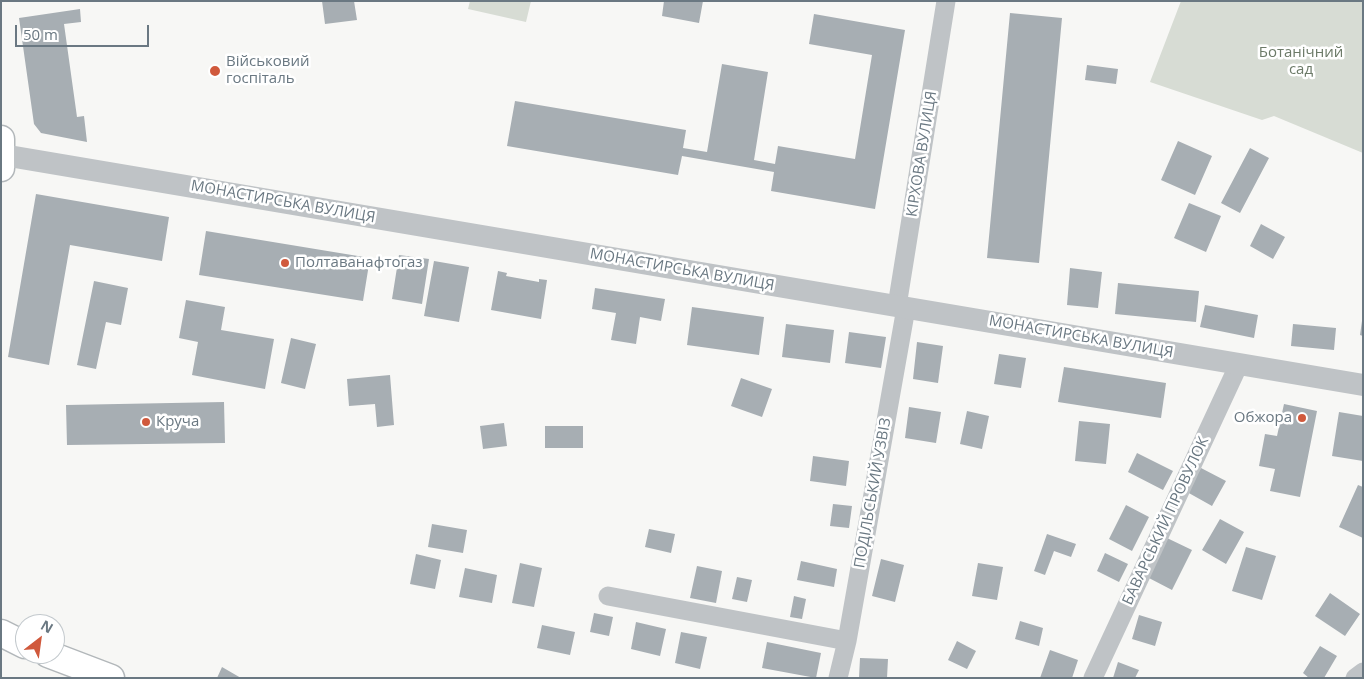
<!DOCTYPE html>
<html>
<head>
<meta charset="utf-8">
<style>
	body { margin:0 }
	#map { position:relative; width:1364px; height:679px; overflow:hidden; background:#f7f7f5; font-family:"Open Sans",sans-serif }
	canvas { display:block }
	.frame { position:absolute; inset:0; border:2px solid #6a7882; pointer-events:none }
	.north { position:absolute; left:15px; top:614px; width:50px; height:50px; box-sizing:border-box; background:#fff; border:1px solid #c3c9cd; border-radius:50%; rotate:30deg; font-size:14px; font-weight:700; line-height:20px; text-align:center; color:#6a7882 }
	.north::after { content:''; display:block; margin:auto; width:18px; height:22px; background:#d0593c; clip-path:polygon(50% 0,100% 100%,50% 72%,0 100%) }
	.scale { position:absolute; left:15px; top:25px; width:134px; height:22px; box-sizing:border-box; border:2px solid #6a7882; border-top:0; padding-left:6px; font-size:15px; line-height:18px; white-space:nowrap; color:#6a7882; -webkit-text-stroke:4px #fff; paint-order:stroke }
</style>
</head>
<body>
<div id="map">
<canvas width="1364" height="679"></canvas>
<div class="frame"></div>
<div class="north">N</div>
<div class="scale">50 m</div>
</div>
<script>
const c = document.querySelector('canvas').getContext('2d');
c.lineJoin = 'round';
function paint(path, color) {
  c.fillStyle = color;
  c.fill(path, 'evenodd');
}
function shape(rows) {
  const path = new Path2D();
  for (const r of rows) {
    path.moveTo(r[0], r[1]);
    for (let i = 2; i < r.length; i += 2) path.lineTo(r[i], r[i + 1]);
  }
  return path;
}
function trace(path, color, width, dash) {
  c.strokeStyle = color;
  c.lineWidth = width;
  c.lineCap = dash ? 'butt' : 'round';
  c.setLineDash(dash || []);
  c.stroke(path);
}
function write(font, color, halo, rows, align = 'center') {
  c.font = font + ' "Open Sans",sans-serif';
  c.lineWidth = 5;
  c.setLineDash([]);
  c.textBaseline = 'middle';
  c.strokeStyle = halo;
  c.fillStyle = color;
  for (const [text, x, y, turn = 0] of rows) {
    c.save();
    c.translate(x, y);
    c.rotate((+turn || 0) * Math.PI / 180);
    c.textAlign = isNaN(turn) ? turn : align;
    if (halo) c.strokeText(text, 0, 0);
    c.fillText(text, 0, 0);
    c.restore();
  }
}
const green = shape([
	[470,1,531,1,526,22,468,9],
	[1181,1,1363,1,1363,153,1274,116,1262,120,1150,82]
]);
const building = shape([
	[322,1,354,1,357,20,325,24],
	[664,1,703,1,699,23,662,16],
	[80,9,81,22,64,24,77,117,84,116,87,142,41,133,34,124,19,18],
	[1010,13,1062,18,1039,263,987,258],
	[814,14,905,30,875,209,771,191,774,172,682,156,678,175,507,146,515,101,686,130,683,148,707,152,722,64,768,72,754,160,775,164,778,146,855,159,872,55,809,44],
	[1087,65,1118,69,1116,84,1085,80],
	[1178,141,1212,156,1195,195,1161,180],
	[1250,148,1269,158,1240,213,1221,203],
	[36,194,169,217,162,261,70,245,49,365,8,357],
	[1189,203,1221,216,1206,252,1174,238],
	[1261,224,1285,237,1273,259,1250,246],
	[206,231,370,258,363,301,199,275],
	[399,255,429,259,422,304,392,299],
	[434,261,469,267,459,322,424,316],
	[1070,268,1102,272,1098,308,1067,305],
	[498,271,507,273,506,276,539,282,539,279,547,280,541,319,491,310],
	[94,281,128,288,121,325,106,322,96,369,77,365],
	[1118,283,1199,291,1196,322,1115,314],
	[595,288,665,299,661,321,640,317,636,344,611,340,616,313,592,309],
	[186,300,225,307,221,330,274,339,265,389,192,375,198,342,179,338],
	[1205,305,1258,315,1254,338,1200,327],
	[692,307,764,317,759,355,687,345],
	[1362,321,1363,321,1363,336,1360,335],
	[786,324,834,330,830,363,782,357],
	[1293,324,1336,328,1334,350,1291,346],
	[849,332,886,337,881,368,845,363],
	[291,338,316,344,305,389,281,383],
	[917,342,943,346,938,383,913,379],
	[999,354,1026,358,1021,388,994,384],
	[1064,367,1166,383,1161,418,1058,402],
	[390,375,394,425,377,427,375,404,349,406,347,379],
	[741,378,772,389,762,417,731,406],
	[224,402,225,443,67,445,66,405],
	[1284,404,1317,411,1300,497,1270,491,1275,469,1259,466,1265,434,1277,436],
	[909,407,941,412,936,443,905,438],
	[967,411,989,416,982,449,960,444],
	[1339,412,1363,416,1363,461,1332,456],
	[1079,421,1110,424,1106,464,1075,461],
	[504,423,507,446,483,449,480,426],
	[545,426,583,426,583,448,545,448],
	[1137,453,1173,471,1163,490,1128,472],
	[813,456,849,461,846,486,810,481],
	[1201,468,1226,481,1212,506,1187,492],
	[1358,485,1363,487,1363,538,1339,527],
	[833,504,852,506,849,528,830,526],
	[1126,505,1149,517,1132,551,1109,539],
	[1220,519,1244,532,1226,564,1202,550],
	[432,524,467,530,463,553,428,547],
	[649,529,675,534,671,553,645,547],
	[1047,534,1076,544,1071,557,1054,551,1045,575,1034,571],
	[1167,538,1192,550,1172,590,1147,577],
	[1246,547,1276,556,1262,600,1232,591],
	[1105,553,1128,564,1119,582,1097,571],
	[416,554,441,560,435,589,410,584],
	[881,559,904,565,895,602,872,596],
	[801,561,837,569,834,587,797,580],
	[520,563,542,568,534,607,512,603],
	[978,563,1003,567,997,600,972,596],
	[697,566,722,571,716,603,690,598],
	[465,568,497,575,492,603,459,597],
	[737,577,752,580,747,602,732,599],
	[1330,593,1360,614,1345,636,1315,616],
	[794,596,806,599,802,619,790,617],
	[594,613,613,617,609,636,590,632],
	[1139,615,1162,622,1155,646,1132,639],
	[1020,621,1043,628,1039,646,1015,639],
	[636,622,666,629,660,656,631,649],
	[542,625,575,632,570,655,537,648],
	[681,632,707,637,700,669,675,663],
	[957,641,976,651,967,669,948,660],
	[767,642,821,653,816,678,762,668],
	[1320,646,1337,656,1324,678,1309,678,1303,673],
	[1050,650,1078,660,1072,678,1040,678],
	[860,658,888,659,887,678,859,678],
	[1118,662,1139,670,1135,678,1113,678],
	[222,667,241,678,217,678]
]);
const minor = shape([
	[897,306,946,1],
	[608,596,847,641],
	[838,678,847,641,906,308],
	[1093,678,1239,364],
	[1355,678,1363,672]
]);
const tertiary = shape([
	[3,155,1363,385]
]);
const secondary = shape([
	[1,139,1,168],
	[1,633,25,645],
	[48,654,111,678]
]);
const markers = [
	[215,71,6,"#d0593c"],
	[285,263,5,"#d0593c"],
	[1302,418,5,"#d0593c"],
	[146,422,5,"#d0593c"]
];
const parkNames = [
	["Ботанічний",1301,53],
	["сад",1301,70]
];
const poiNames = [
	["Військовий",226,62],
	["госпіталь",226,79],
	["Полтаванафтогаз",295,263],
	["Обжора",1292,418,"right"],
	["Круча",156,422]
];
const streetNames = [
	["КІРХОВА ВУЛИЦЯ",922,154,-81],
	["МОНАСТИРСЬКА ВУЛИЦЯ",283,202,10],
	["МОНАСТИРСЬКА ВУЛИЦЯ",682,270,10],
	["МОНАСТИРСЬКА ВУЛИЦЯ",1081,337,10],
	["ПОДІЛЬСЬКИЙ УЗВІЗ",873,493,-80],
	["БАВАРСЬКИЙ ПРОВУЛОК",1166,521,-65]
];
paint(green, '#d7dcd4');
paint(building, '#a7aeb3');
trace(secondary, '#b2b7ba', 29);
trace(minor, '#bfc3c6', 19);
trace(tertiary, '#bfc3c6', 22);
trace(secondary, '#fff', 26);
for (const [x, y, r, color] of markers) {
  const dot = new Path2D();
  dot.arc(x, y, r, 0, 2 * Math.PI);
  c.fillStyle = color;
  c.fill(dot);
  trace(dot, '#fff', 2);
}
write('15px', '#6c7a68', '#fff', parkNames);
write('15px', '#6a7882', '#fff', poiNames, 'left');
write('15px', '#6a7882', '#fff', streetNames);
</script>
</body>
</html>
